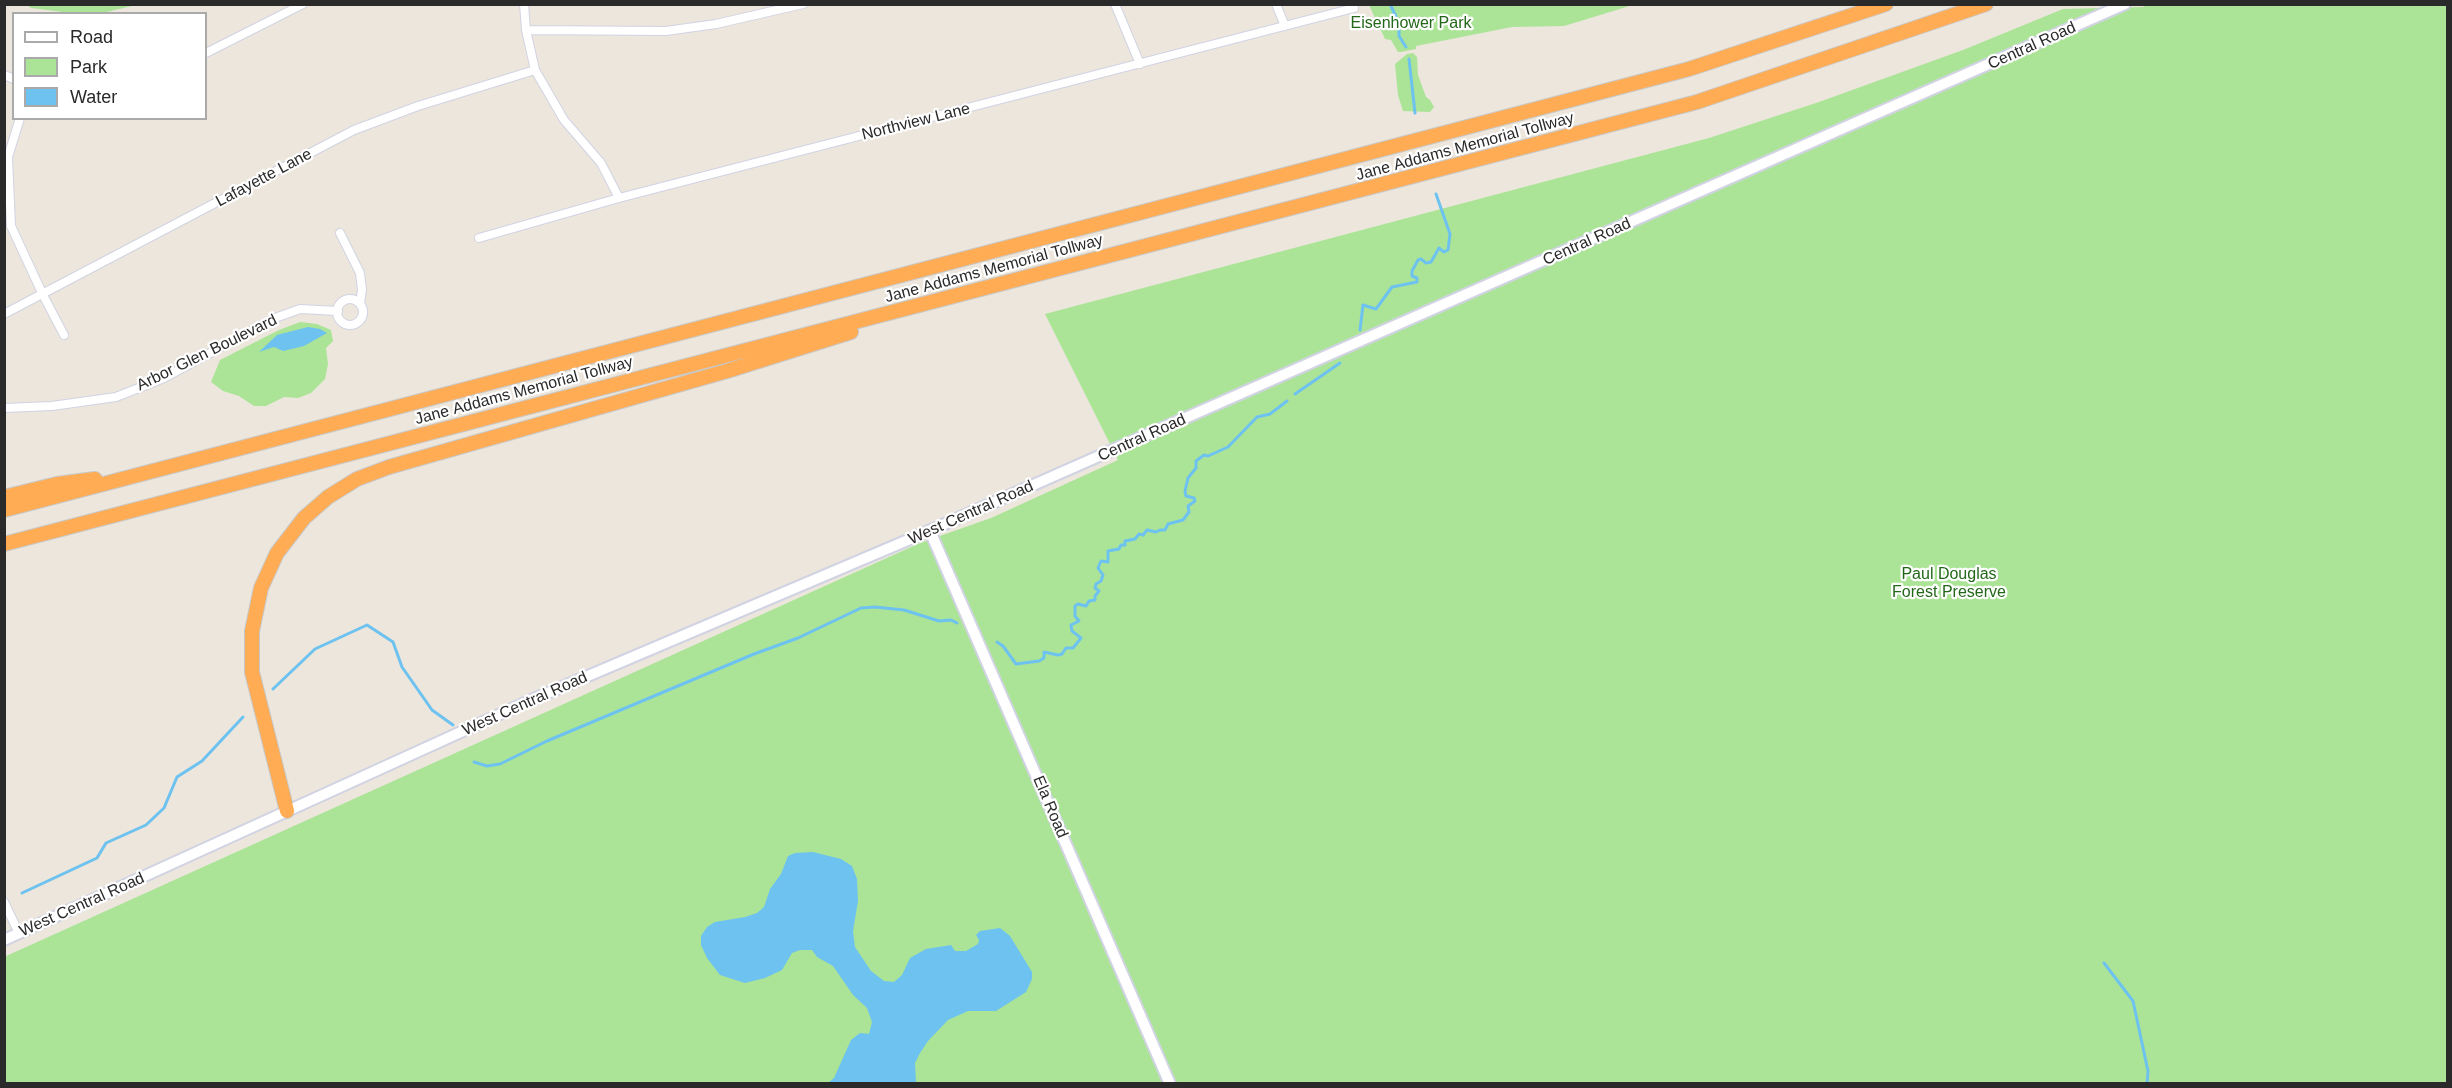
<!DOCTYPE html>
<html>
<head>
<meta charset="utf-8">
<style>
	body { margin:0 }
	#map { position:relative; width:2452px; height:1088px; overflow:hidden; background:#ece6dc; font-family:Helvetica,sans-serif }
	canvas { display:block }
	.frame { position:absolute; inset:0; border:6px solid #2a2a2a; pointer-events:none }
	.legend { position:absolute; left:12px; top:12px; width:195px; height:108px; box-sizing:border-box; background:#fff; border:2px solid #aaa; margin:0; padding:8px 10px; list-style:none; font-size:18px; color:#2a2a2a }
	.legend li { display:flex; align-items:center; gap:12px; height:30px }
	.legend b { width:30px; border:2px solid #aaa }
</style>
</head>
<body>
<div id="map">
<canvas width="2452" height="1088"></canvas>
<div class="frame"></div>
<ul class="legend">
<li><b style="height:8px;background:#fff"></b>Road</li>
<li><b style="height:16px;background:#abe497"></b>Park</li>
<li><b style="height:16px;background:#6dc2f0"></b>Water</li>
</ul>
</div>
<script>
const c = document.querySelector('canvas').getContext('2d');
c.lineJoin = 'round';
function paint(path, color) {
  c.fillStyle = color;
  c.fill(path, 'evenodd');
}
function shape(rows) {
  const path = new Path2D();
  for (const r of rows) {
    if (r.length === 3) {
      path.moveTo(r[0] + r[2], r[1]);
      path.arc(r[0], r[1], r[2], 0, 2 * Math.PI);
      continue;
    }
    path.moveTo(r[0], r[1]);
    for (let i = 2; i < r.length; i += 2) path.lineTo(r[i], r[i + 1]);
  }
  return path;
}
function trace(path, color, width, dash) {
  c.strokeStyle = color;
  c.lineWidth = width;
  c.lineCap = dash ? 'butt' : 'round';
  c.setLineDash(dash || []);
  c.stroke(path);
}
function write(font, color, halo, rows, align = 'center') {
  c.font = font + ' Helvetica,sans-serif';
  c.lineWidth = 4.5;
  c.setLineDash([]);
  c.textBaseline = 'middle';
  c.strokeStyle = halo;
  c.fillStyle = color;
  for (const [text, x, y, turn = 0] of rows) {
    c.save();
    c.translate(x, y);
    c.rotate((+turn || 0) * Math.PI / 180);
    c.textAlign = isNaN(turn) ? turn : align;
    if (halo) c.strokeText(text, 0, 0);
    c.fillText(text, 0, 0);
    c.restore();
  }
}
const green = shape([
	[2148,4,2447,5,2447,1083,5,1083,4,957,920,543,991,518,1118,460,1045,314,1709,138,1819,102,1963,50,2063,9,2143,7],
	[27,5,136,5,98,14,63,12,31,8],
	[1369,5,1633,5,1564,26,1512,27,1416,46,1416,49,1401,52,1398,52,1391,40,1385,39],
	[1413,53,1417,57,1418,75,1426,97,1430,100,1434,107,1430,112,1403,111,1398,95,1395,64,1407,54],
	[300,322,317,324,331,330,333,341,326,348,328,364,325,379,311,393,298,398,284,397,266,406,254,406,239,396,223,391,211,382,220,360,279,330]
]);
const water = shape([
	[308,327,320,329,327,333,304,346,283,351,274,347,259,352,277,335],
	[813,852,841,859,852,866,857,879,858,901,853,931,855,947,871,971,884,981,894,982,902,975,910,958,926,949,951,945,955,951,966,951,978,944,979,940,976,935,980,931,1000,928,1010,936,1032,972,1032,979,1026,992,996,1011,968,1011,948,1020,928,1041,920,1053,915,1063,916,1083,828,1083,834,1078,851,1040,860,1033,869,1034,872,1022,867,1008,853,995,833,966,817,957,812,950,800,950,792,953,782,970,765,978,745,983,720,975,707,958,701,945,701,936,707,927,715,922,745,917,757,913,764,907,770,889,781,874,788,856,795,853]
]);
const stream = shape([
	[1390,4,1399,23,1399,36,1406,47],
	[1409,59,1415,113],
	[1360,330,1363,305,1376,309,1392,287,1417,282,1417,278,1412,276,1412,271,1418,260,1421,259,1426,263,1431,262,1439,248,1444,252,1448,250,1450,234,1436,194],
	[1295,394,1340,363],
	[997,642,1003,646,1016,664,1039,661,1044,658,1044,652,1058,655,1062,654,1066,648,1073,648,1081,638,1072,631,1071,625,1079,621,1075,616,1075,606,1078,604,1086,606,1089,601,1095,600,1095,596,1099,591,1095,588,1096,584,1101,581,1103,575,1098,568,1101,561,1108,562,1108,551,1119,549,1121,545,1125,545,1125,541,1135,539,1139,534,1143,535,1147,530,1156,532,1160,530,1165,530,1168,524,1183,520,1189,512,1188,506,1195,501,1194,498,1186,496,1185,491,1188,478,1196,468,1196,461,1204,455,1208,456,1228,447,1257,417,1270,414,1287,401],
	[273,689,315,649,367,625,393,642,402,667,432,710,453,725],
	[474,762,487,766,500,764,547,741,754,654,798,638,861,608,875,607,904,610,939,621,951,620,957,623],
	[22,893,97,858,106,843,146,825,164,808,177,777,202,761,243,717],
	[2104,963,2133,1001,2148,1071,2147,1084]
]);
const street = shape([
	[524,4,526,30,535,70,564,120,601,163,619,198],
	[1115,4,1140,64],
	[1276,4,1285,26],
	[526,30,666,31,716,24,803,4],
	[206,53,303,4],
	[4,75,14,79],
	[20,118,8,157,11,226,43,295,64,335],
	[340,233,360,273,362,290,360,303],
	[479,238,619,198,1354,8],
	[350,312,13],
	[4,314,354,130,418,106,535,70],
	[4,408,52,406,116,397,164,378,275,318,300,309,338,311],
	[4,902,19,933]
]);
const secondary = shape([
	[930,531,1170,1084],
	[4,940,529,701,922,534,2125,4]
]);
const highway = shape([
	[4,497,57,484,95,479],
	[4,510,1689,69,1886,4],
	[4,544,1697,102,1986,4],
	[287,811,252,672,252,631,261,588,277,553,304,518,328,497,357,479,389,467,727,371,851,332]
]);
const parkNames = [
	["Eisenhower Park",1411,24],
	["Paul Douglas",1949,575],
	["Forest Preserve",1949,593]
];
const streetNames = [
	["Central Road",2032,46,-24],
	["Northview Lane",916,122,-14],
	["Jane Addams Memorial Tollway",1465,147,-15],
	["Lafayette Lane",264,178,-28],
	["Central Road",1587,242,-24],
	["Jane Addams Memorial Tollway",994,269,-15],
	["Arbor Glen Boulevard",207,353,-26],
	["Jane Addams Memorial Tollway",524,391,-15],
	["Central Road",1142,438,-24],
	["West Central Road",971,513,-24],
	["West Central Road",525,704,-24],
	["Ela Road",1050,807,67],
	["West Central Road",82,905,-24]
];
paint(green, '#abe497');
paint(water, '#6dc2f0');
trace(stream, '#6dc2f0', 3);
trace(street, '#d1d3e3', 10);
trace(secondary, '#d1d3e3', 14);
trace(highway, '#c8c8c8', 16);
trace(street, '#fff', 8);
trace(secondary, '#fff', 10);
trace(highway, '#ffac54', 14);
write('16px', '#236819', '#fff', parkNames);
write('16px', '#2a2a2a', '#fff', streetNames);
</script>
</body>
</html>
